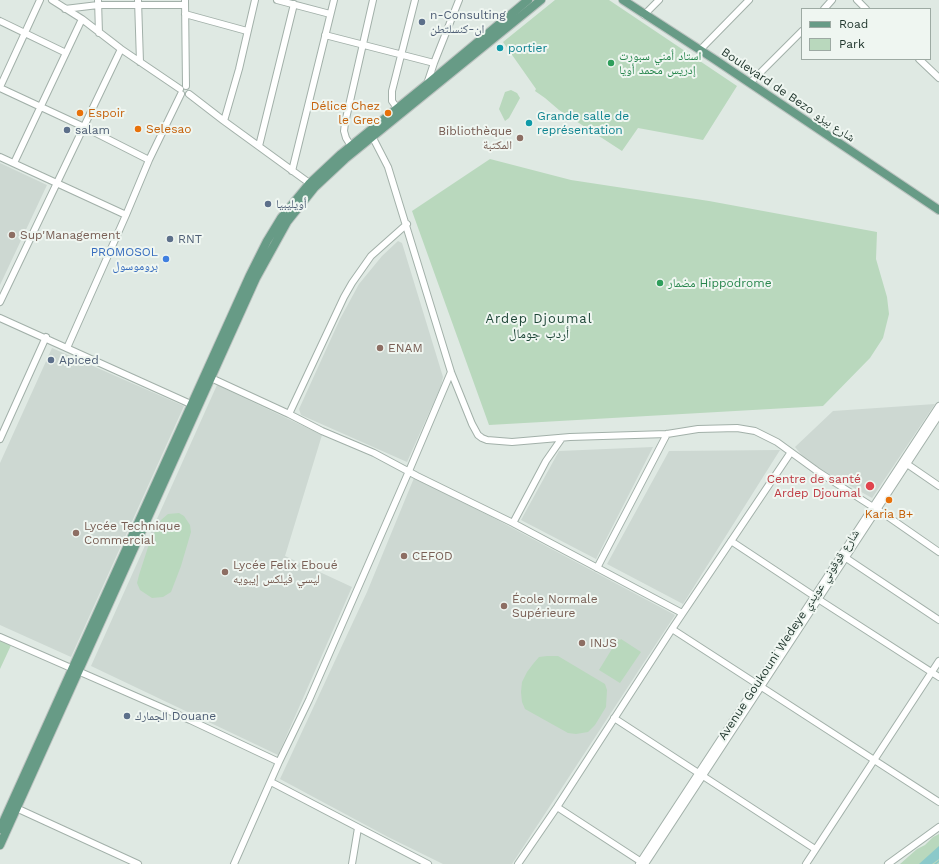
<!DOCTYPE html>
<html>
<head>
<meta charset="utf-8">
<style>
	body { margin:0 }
	#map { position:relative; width:939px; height:864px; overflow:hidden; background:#dfe9e3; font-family:"Work Sans",sans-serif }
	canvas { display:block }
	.legend { position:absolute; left:801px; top:8px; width:130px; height:52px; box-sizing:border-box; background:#eff6f1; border:1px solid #9daaa3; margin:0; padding:5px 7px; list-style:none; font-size:12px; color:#21372e }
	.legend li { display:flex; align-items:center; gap:8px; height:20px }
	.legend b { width:20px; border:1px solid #9daaa3 }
</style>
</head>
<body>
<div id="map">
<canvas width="939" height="864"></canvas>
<ul class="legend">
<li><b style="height:5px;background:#679b86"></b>Road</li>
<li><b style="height:11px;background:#b9d8bd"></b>Park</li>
</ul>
</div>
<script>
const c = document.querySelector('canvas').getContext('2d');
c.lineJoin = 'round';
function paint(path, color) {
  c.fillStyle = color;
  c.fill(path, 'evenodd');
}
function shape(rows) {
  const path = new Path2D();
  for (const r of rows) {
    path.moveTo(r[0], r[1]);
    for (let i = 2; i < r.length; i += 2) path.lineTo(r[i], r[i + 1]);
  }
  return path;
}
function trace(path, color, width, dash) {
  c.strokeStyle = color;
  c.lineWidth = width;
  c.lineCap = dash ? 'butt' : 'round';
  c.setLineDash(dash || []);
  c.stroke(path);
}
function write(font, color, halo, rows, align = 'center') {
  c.font = font + ' "Work Sans","Noto Naskh Arabic",sans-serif';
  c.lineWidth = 4;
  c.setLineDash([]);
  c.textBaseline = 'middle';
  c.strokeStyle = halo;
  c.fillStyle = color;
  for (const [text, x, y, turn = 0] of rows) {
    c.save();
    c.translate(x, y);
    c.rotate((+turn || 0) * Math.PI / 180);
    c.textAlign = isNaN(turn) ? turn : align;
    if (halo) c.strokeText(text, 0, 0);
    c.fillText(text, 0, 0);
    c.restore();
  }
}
const built = shape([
	[0,163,47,185,0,285],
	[398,241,402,243,443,377,441,386,407,462,301,415,299,409,340,319,359,284,382,256],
	[52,348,184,406,71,657,0,625,0,463],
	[217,385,322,435,285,556,352,587,278,755,91,666],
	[935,404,872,498,817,467,805,459,795,447,833,411],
	[653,447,596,559,521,520,559,451],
	[780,450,683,604,607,564,669,451],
	[414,478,490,516,675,615,512,864,443,864,388,837,280,779,367,592]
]);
const green = shape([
	[555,0,609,0,737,86,703,140,638,128,622,151,559,110,545,98,535,91,536,89,503,42],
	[511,90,517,93,520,98,509,118,505,121,499,109,505,92],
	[490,159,571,180,709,201,877,232,876,259,887,297,889,314,883,338,870,358,823,406,489,425,412,211],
	[179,513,184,516,190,525,191,532,181,566,171,592,163,597,152,598,140,590,137,583,139,575,150,541,161,520,168,514],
	[0,635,13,641,0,669],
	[618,639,620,640,621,639,641,652,620,683,599,670],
	[547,656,558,656,605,684,607,690,606,707,595,725,588,732,576,734,568,733,525,709,522,702,521,692,522,682,527,672,533,664,539,657],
	[939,834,939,864,900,864,917,849,925,845,933,837]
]);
const water = shape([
	[939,846,939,859,932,864,919,864]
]);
const stream = shape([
	[935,864,939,861]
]);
const minor = shape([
	[52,0,82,19,121,49,180,89],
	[98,0,99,33],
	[138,0,140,62],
	[185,0,186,86],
	[277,0,330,14],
	[857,0,866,9],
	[65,9,98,5,185,5],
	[824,9,832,0],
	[185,14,247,31],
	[644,15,659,0],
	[0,21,66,53],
	[325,35,434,63,427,84],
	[700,50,749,0],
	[919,59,939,78],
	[434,63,459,0],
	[750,83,802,31],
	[0,87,40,0],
	[0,88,84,127,149,160],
	[189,94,224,121,312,185],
	[397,108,392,101,392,91,415,0],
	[224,121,239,69,255,0],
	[371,134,388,167,451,372,472,424,478,435,482,438,487,440,512,442,570,437,667,434,698,429,737,428,755,431,777,442,817,471,873,507],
	[259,146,294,4],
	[351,146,346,138,344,131,345,123,373,0],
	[0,157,126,215],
	[14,163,82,19],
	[292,171,334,0],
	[0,302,121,49],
	[0,318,195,406],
	[67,348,126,215,149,160,181,94],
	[211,378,289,414,322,431,374,453,417,476,513,523,682,613],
	[289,414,344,297,352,283,371,256,407,224],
	[0,439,46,337],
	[907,464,939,486],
	[877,509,939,552],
	[513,523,546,461,562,438],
	[731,541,814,596],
	[846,558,939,620],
	[597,568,667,434],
	[818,599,939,677],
	[672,629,939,802],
	[0,637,190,720,279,762],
	[614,718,815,849],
	[271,782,428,864],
	[14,807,138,864],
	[557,807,643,863],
	[234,864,279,762,309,700,409,471,451,372],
	[352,864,358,828],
	[518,864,557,807,672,629,791,452],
	[639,864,939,406],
	[645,864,939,415],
	[806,864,939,661],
	[888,864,939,827]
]);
const major = shape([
	[623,0,714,59,939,210],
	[0,829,250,275,267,241,281,218,309,184,341,154,426,85,528,0],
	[0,845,256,278,287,222,315,187,345,159,541,0]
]);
const markers = [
	[422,22,4,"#5c6f8a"],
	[500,48,4,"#0f9aa8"],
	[611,63,4,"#2e9e5b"],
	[80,113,4,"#e8710a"],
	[388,113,4,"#e8710a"],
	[529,123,4,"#0f9aa8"],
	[138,129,4,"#e8710a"],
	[67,130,4,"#5c6f8a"],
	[520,138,4,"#8d6e63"],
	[268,204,4,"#5c6f8a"],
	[12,235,4,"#8d6e63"],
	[170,239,4,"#5c6f8a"],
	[166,259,4,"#3f7fe0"],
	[660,283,4,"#2e9e5b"],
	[380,348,4,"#8d6e63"],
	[51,360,4,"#5c6f8a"],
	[870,486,5,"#e0444e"],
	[889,500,4,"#e8710a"],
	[76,533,4,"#8d6e63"],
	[404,556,4,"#8d6e63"],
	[225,572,4,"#8d6e63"],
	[504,606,4,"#8d6e63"],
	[582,643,4,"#8d6e63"],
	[127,716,4,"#5c6f8a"]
];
const serviceNames = [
	["n-Consulting",430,15],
	["ان-كنسلتطن",430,29],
	["salam",75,130],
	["أويليبيا",276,204],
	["RNT",178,239],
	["Apiced",59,360],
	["الجمارك Douane",135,716]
];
const cultureNames = [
	["portier",508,48],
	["Grande salle de",537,116],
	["représentation",537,130]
];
const leisureNames = [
	["استاد أمني سبورت",619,56],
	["إدريس محمد أويا",619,70],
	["مضمار Hippodrome",668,283]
];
const streetNames = [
	["Boulevard de Bezo شارع بيزو",788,95,34],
	["Avenue Goukouni Wedeye شارع قوقوني عويدي",789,635,-57]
];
const foodNames = [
	["Délice Chez",380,106,"right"],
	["le Grec",380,120,"right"],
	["Espoir",88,113],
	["Selesao",146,129],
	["Karia B+",889,514,"center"]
];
const educationNames = [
	["Bibliothèque",512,131,"right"],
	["المكتبة",512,145,"right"],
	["Sup'Management",20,235],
	["ENAM",388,348],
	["Lycée Technique",84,526],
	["Commercial",84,540],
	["CEFOD",412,556],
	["Lycée Felix Eboué",233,565],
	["ليسي فيلكس إيبويه",233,579],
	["École Normale",512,599],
	["Supérieure",512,613],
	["INJS",590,643]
];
const shopNames = [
	["PROMOSOL",158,252],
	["بروموسول",158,266]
];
const healthNames = [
	["Centre de santé",861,479],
	["Ardep Djoumal",861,493]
];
const neighbourhoodNames = [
	["Ardep Djoumal",539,319],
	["أردب جومال",539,334]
];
paint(built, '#cdd8d2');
paint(green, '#b9d8bd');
paint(water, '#8bc9ca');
trace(stream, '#8bc9ca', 1.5);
trace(minor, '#a2b0a9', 8);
trace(major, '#bcc3c0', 10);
trace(minor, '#fff', 6);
trace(major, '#679b86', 8);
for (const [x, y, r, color] of markers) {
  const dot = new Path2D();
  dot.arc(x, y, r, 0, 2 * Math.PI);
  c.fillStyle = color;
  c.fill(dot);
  trace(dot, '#eff6f1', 1.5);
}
write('12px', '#4e5e75', '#eff6f1', serviceNames, 'left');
write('12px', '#0d838f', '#eff6f1', cultureNames, 'left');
write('12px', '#27864d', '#eff6f1', leisureNames, 'left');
write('12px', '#21372e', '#eff6f1', streetNames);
write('12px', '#c56008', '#eff6f1', foodNames, 'left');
write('12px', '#785e54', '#eff6f1', educationNames, 'left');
write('12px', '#366cbe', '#eff6f1', shopNames, 'right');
write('12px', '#be3a42', '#eff6f1', healthNames, 'right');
c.letterSpacing = '1px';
write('13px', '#1f4738', '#eff6f1', neighbourhoodNames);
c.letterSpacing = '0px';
</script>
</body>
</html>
